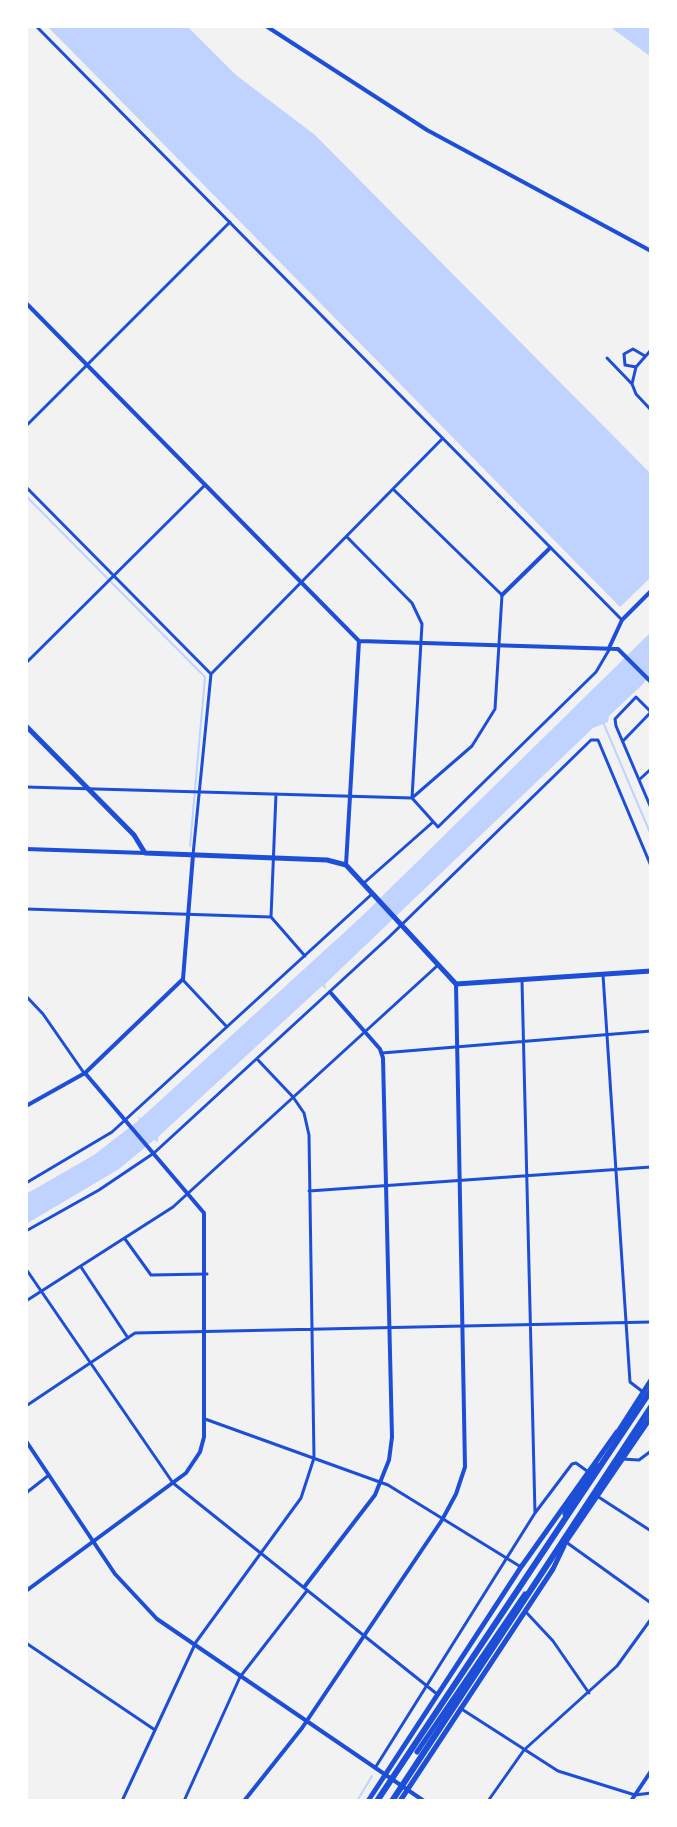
<!DOCTYPE html>
<html>
<head>
<meta charset="utf-8">
<style>
	body { margin:0 }
	#map { position:relative; width:677px; height:1827px; overflow:hidden; background:#f2f2f2; font-family:"IBM Plex Sans",sans-serif }
	canvas { display:block }
	.frame { position:absolute; inset:0; border:28px solid #fff; pointer-events:none }
</style>
</head>
<body>
<div id="map">
<canvas width="677" height="1827"></canvas>
<div class="frame"></div>
</div>
<script>
const c = document.querySelector('canvas').getContext('2d');
c.lineJoin = 'round';
function paint(path, color) {
  c.fillStyle = color;
  c.fill(path, 'evenodd');
}
function shape(rows) {
  const path = new Path2D();
  for (const r of rows) {
    path.moveTo(r[0], r[1]);
    for (let i = 2; i < r.length; i += 2) path.lineTo(r[i], r[i + 1]);
  }
  return path;
}
function trace(path, color, width, dash) {
  c.strokeStyle = color;
  c.lineWidth = width;
  c.lineCap = dash ? 'butt' : 'round';
  c.setLineDash(dash || []);
  c.stroke(path);
}
const water = shape([
	[47,26,187,26,236,75,315,135,651,474,651,577,620,607],
	[609,26,651,26,651,57],
	[651,632,651,675,641,686,609,716,608,722,593,728,325,984,326,989,322,986,158,1137,158,1142,154,1140,119,1169,26,1224,26,1194,94,1155,139,1120,138,1117,141,1118,360,918]
]);
const stream = shape([
	[26,496,205,677,190,846],
	[603,722,651,835],
	[357,1801,372,1776]
]);
const minor = shape([
	[36,26,622,620],
	[651,350,636,367,632,384,636,394,651,410],
	[607,358,632,384],
	[636,367,625,365,624,354,633,349,645,356],
	[26,426,230,222],
	[26,487,211,674],
	[347,537,412,603,422,624,412,798,438,827,596,672,609,650],
	[26,663,205,485],
	[623,741,651,712,636,697,615,719,616,726,651,808],
	[640,779,651,769],
	[26,787,412,798,472,746,495,709,502,595,394,490],
	[276,794,271,917,305,956],
	[193,855,211,674,442,439],
	[365,882,433,822],
	[26,909,271,917],
	[603,975,630,1382,643,1392],
	[183,980,227,1027],
	[522,981,535,1513],
	[26,996,43,1014,84,1073],
	[382,1053,651,1031],
	[26,1183,112,1132,372,894],
	[309,1191,651,1167],
	[26,1231,99,1190,154,1153,388,938,591,740,598,740,651,866],
	[125,1239,151,1275,207,1274],
	[81,1267,128,1338],
	[26,1269,173,1483,437,1694],
	[26,1301,173,1207,437,966],
	[26,1406,135,1333,651,1322],
	[205,1419,388,1485,521,1567],
	[622,1459,639,1460,651,1451],
	[26,1493,49,1475],
	[597,1496,651,1531],
	[566,1542,651,1603],
	[525,1611,553,1641,589,1693],
	[26,1643,155,1730],
	[460,1708,558,1771,635,1795,651,1793],
	[375,1768,535,1513,572,1464,576,1463,587,1471],
	[122,1801,196,1642,301,1498,314,1458,309,1135,304,1113,293,1097,258,1060],
	[184,1801,240,1677,306,1592],
	[488,1801,524,1750,617,1666,651,1619]
]);
const tertiary = shape([
	[266,26,427,130,651,251],
	[26,303,359,641,618,649,651,682],
	[502,595,550,548],
	[609,648,622,620,651,591],
	[26,849,145,853],
	[346,865,359,641],
	[26,1106,85,1073,183,979,193,855],
	[26,1441,115,1574,157,1619,424,1801],
	[305,1586,375,1495,389,1460,392,1437,383,1058,380,1049,330,992],
	[26,1591,186,1473,200,1452,204,1437,204,1213,85,1073],
	[244,1801,302,1728,442,1520,456,1494,465,1467,456,984],
	[631,1801,651,1771]
]);
const primary = shape([
	[26,726,134,835,145,853,327,860,346,865,456,984,651,971]
]);
const trunk = shape([
	[617,1433,651,1380],
	[565,1514,596,1464],
	[563,1546,651,1417],
	[417,1752,525,1594],
	[368,1801,521,1567,617,1432],
	[400,1801,553,1569,564,1546]
]);
const motorway = shape([
	[377,1801,651,1390],
	[392,1801,651,1407]
]);
paint(water, '#bfd3fe');
trace(stream, '#bfd3fe', 2);
trace(minor, '#1d4ed8', 3);
trace(tertiary, '#1d4ed8', 4);
trace(primary, '#1d4ed8', 5);
trace(trunk, '#1d4ed8', 5);
trace(motorway, '#1d4ed8', 6);
</script>
</body>
</html>
